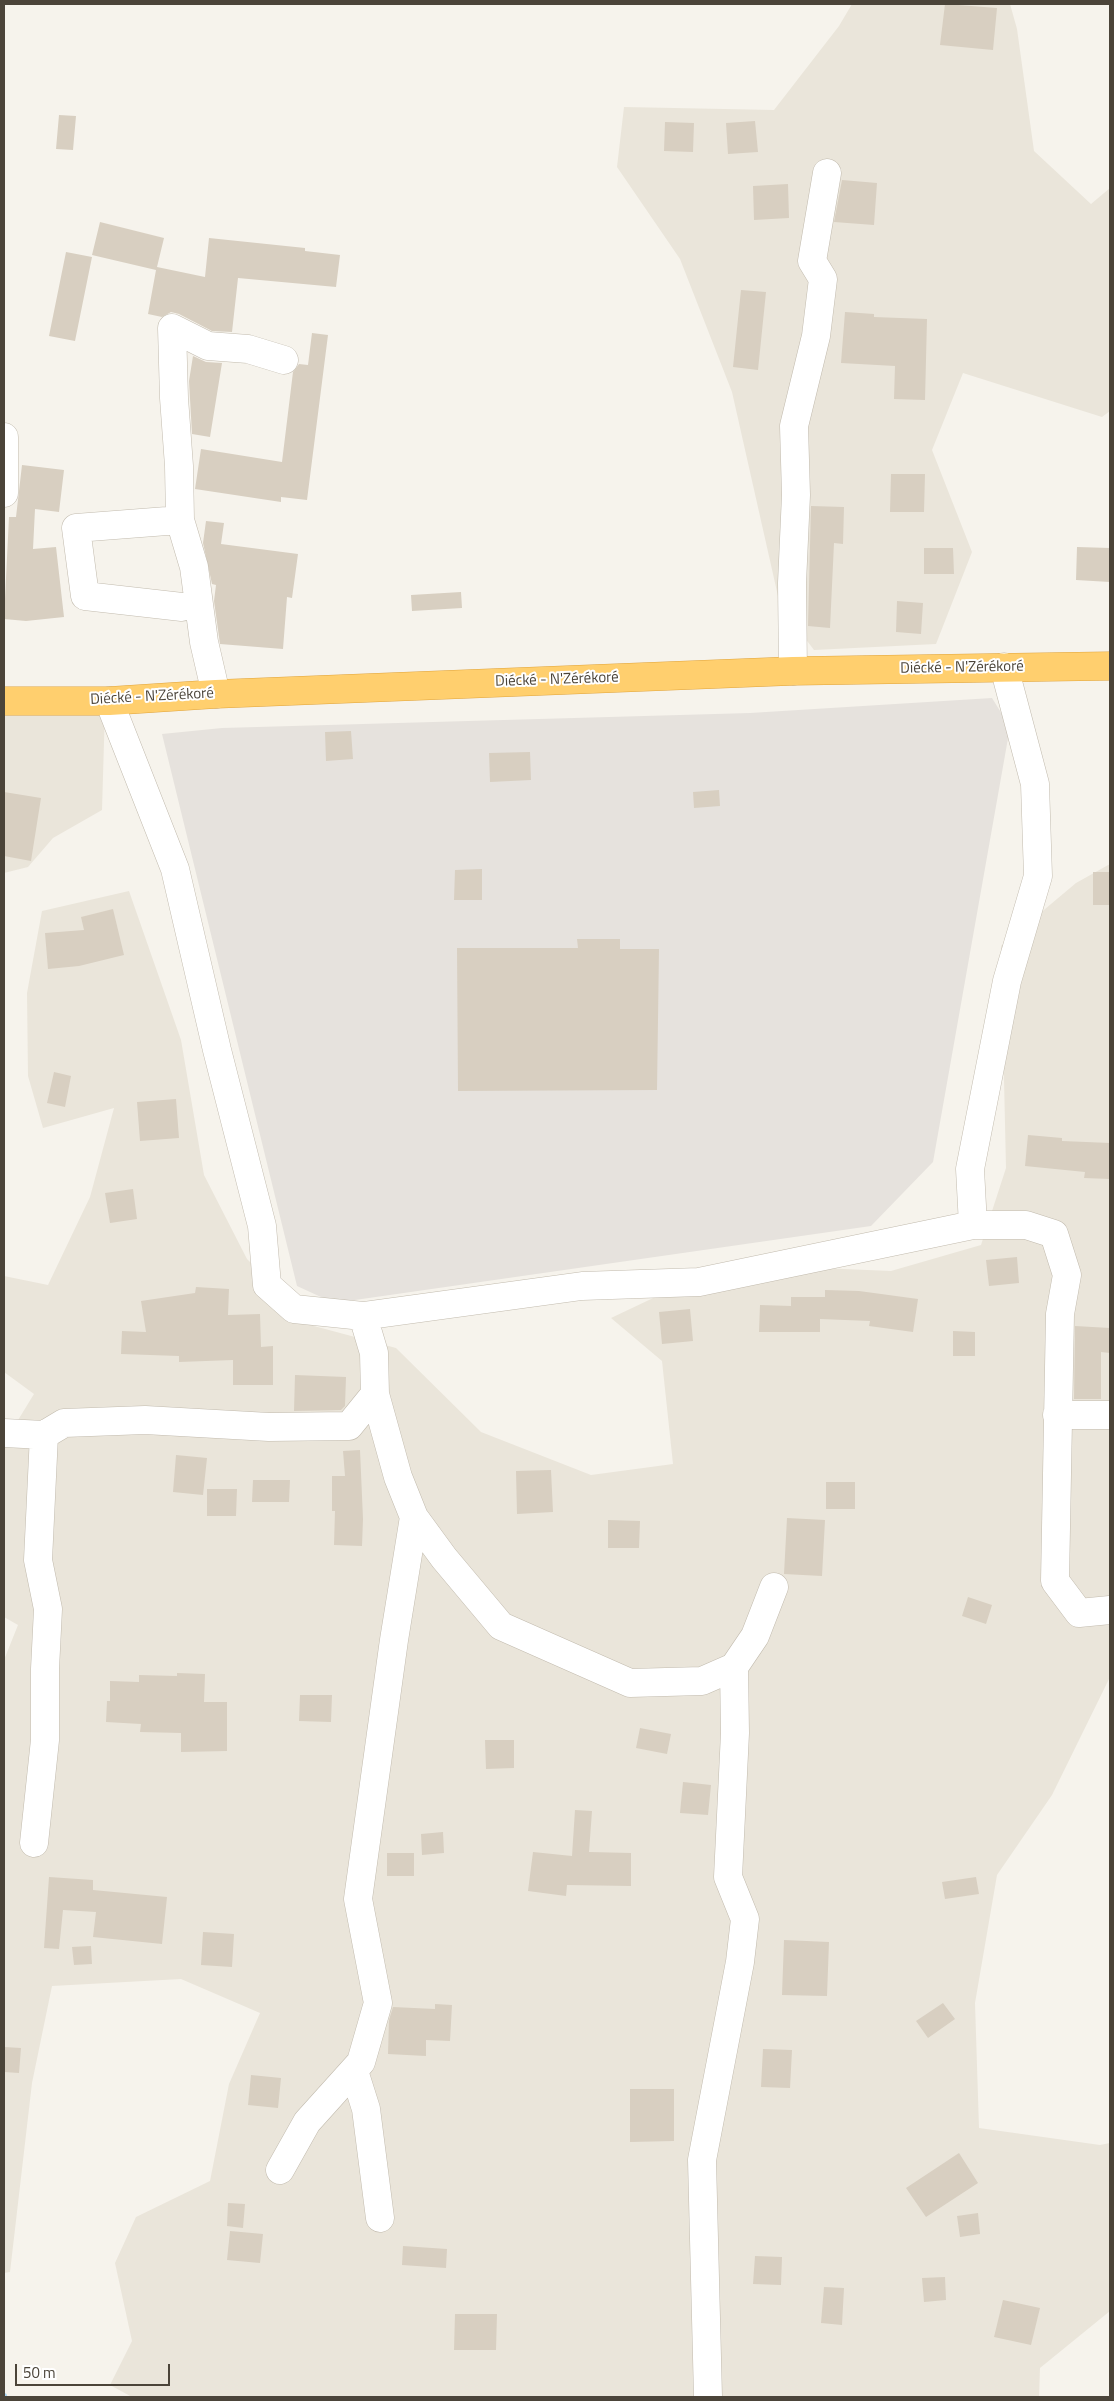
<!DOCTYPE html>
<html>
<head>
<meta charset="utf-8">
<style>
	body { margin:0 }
	#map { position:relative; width:1114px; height:2401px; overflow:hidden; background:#f6f3ec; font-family:"Titillium Web",sans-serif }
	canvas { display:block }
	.frame { position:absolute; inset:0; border:5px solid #4b4439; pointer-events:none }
	.scale { position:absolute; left:15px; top:2364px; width:155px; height:22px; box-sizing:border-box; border:2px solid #4b4439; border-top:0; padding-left:6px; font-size:15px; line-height:18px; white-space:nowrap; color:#4b4439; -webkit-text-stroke:4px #fff; paint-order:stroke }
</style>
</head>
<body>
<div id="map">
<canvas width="1114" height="2401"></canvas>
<div class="frame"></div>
<div class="scale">50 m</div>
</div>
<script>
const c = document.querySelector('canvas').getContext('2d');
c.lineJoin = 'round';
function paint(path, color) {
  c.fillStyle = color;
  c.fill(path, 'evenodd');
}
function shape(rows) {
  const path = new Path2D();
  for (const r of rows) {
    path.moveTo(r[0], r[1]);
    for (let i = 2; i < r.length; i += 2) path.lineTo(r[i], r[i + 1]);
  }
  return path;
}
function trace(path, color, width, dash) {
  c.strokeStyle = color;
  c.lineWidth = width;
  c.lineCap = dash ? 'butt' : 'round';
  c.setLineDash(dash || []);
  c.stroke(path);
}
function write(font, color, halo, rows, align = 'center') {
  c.font = font + ' "Titillium Web",sans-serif';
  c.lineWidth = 4;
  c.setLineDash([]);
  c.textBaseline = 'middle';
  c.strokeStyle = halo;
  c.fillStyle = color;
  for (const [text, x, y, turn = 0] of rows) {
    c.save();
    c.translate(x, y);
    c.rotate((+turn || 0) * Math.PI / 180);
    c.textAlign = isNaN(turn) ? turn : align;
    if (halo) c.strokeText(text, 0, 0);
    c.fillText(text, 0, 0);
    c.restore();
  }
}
const residential = shape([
	[852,4,1010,4,1017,29,1034,151,1091,204,1110,188,1110,411,1102,417,963,373,932,450,972,552,936,644,814,650,780,605,732,392,680,259,617,167,624,107,774,110,839,26],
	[4,704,105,708,102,810,53,838,28,867,4,873],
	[1110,864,1110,1677,1052,1795,997,1875,975,2003,979,2128,1100,2145,1110,2143,1110,2311,1040,2368,1039,2397,132,2397,110,2385,132,2341,115,2263,136,2217,210,2181,229,2084,260,2013,181,1979,52,1986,32,2083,10,2272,4,2273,4,1660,18,1625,4,1617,4,1443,34,1394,4,1372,4,1276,48,1285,90,1197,114,1108,43,1128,28,1076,27,993,42,911,129,891,181,1040,204,1175,247,1259,314,1326,396,1348,481,1432,591,1475,673,1464,662,1361,611,1318,725,1264,891,1271,981,1245,1006,1168,1001,946,1076,883]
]);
const industrial = shape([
	[992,698,1010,727,933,1162,871,1226,334,1303,297,1286,162,734,222,728,750,713]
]);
const stream = shape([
	[4,2396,4,2397]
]);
const building = shape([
	[945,4,997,8,993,50,940,45],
	[59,115,76,116,73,150,56,149],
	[755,121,758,152,728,154,726,123],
	[665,122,694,123,693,152,664,151],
	[842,180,877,183,874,225,834,222],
	[788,184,789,218,754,220,753,186],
	[100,222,164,238,157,267,205,277,209,238,305,248,305,251,340,255,336,287,238,278,232,332,212,331,179,314,171,312,162,317,148,314,156,270,92,255],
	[66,252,92,257,75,341,49,336],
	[741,290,766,292,758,370,733,367],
	[845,312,874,314,874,317,927,319,925,400,894,399,895,366,841,363],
	[312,333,328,335,307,500,281,497,281,502,195,489,201,449,282,462,293,372,299,364,308,365],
	[193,356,206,362,222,363,210,437,192,434,189,381],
	[22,465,64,470,59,512,35,509,33,549,56,547,64,617,26,621,4,619,9,517,16,517],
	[891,474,925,474,924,512,890,512],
	[811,506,844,507,843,544,834,543,830,628,808,626],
	[206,521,224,523,221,544,298,554,292,598,287,597,283,649,220,644,214,601,216,585,212,584,203,543],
	[1077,547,1110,548,1110,582,1076,580],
	[924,548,953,548,954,574,924,574],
	[461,592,462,608,412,611,411,595],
	[897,601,923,603,921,634,896,632],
	[351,731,353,759,326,761,325,732],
	[530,752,531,780,490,782,489,753],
	[719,790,720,806,694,808,693,792],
	[4,792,41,798,31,861,4,856],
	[482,869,482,900,454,900,455,870],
	[1093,872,1110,872,1110,905,1093,905],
	[113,909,124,955,79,966,48,969,45,933,84,930,81,917],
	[577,939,620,939,620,949,659,949,657,1090,458,1091,457,948,578,948],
	[54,1072,71,1076,65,1107,47,1103],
	[176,1099,179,1138,140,1141,137,1102],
	[1028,1135,1062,1138,1062,1141,1110,1143,1110,1179,1084,1178,1085,1172,1025,1166],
	[133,1189,137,1219,110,1223,105,1193],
	[1017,1257,1019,1283,989,1286,986,1260],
	[196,1287,229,1289,228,1315,260,1314,261,1347,273,1346,273,1385,233,1385,233,1360,179,1362,179,1356,121,1354,122,1331,146,1332,141,1301,195,1293],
	[825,1290,859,1291,918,1299,913,1332,869,1326,870,1321,820,1319,820,1332,759,1332,760,1305,791,1306,791,1297,825,1297],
	[690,1309,693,1341,662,1344,659,1312],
	[1075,1326,1110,1328,1110,1353,1101,1352,1101,1399,1074,1399],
	[953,1331,975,1332,975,1356,953,1356],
	[295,1375,346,1377,345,1406,341,1410,294,1411],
	[360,1450,363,1519,362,1546,334,1545,335,1511,332,1511,332,1476,345,1476,343,1451],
	[176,1455,207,1458,203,1495,173,1492],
	[551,1470,553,1512,517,1514,516,1471],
	[253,1480,290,1480,289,1502,252,1502],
	[826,1482,855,1482,855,1509,826,1509],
	[207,1489,237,1489,236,1516,207,1516],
	[787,1518,825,1520,822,1576,784,1574],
	[608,1520,640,1521,639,1548,608,1548],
	[968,1597,992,1605,986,1624,962,1616],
	[177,1673,205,1674,204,1702,227,1702,227,1751,181,1752,181,1733,140,1732,141,1724,106,1722,107,1701,110,1701,110,1681,139,1682,139,1675,177,1676],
	[300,1695,332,1695,331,1722,299,1721],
	[640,1728,671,1734,667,1754,636,1748],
	[485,1740,514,1740,514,1768,486,1769],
	[683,1782,711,1785,708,1815,680,1813],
	[575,1810,592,1811,589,1852,631,1853,631,1886,567,1885,566,1896,528,1891,533,1852,572,1856],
	[443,1832,444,1853,422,1855,421,1834],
	[387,1853,414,1853,414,1876,387,1876],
	[49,1877,93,1880,93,1890,167,1897,162,1944,93,1937,96,1912,63,1910,59,1949,44,1948],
	[976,1877,979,1894,945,1899,942,1882],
	[203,1932,234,1934,232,1967,201,1965],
	[784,1940,829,1942,827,1996,782,1995],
	[91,1946,92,1964,74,1965,72,1947],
	[943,2003,955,2019,928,2038,916,2021],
	[435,2004,452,2005,450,2041,426,2040,426,2056,388,2054,389,2020,393,2007,435,2009],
	[4,2047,21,2048,19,2073,4,2072],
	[763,2049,792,2050,790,2088,761,2087],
	[251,2075,281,2078,278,2108,248,2105],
	[630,2089,674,2089,674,2141,630,2142],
	[959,2153,978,2183,926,2217,906,2188],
	[228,2203,245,2204,243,2228,227,2226],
	[978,2213,980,2234,960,2237,957,2216],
	[230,2231,263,2234,260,2263,227,2260],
	[403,2246,447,2249,446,2268,402,2265],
	[755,2256,782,2257,781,2285,753,2284],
	[945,2277,946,2300,924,2302,922,2278],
	[824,2287,844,2288,842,2325,821,2323],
	[1003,2300,1040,2308,1031,2345,994,2337],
	[455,2314,497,2314,496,2350,454,2350]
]);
const minor = shape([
	[4,437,4,493],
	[180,520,76,528,85,596,182,607],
	[793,671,792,583,796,495,794,426,816,336,823,279,812,261,827,173],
	[216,694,204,642,194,567,180,520,179,466,174,398,172,328,208,346,248,349,284,360],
	[973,1225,1026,1225,1054,1234,1067,1275,1060,1314,1055,1581,1079,1613,1110,1610],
	[363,1316,582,1286,699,1282,973,1225,970,1169,1007,981,1038,876,1035,784,1004,667],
	[375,1394,398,1477,414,1517,444,1558,501,1626,630,1683,702,1681,734,1667,735,1733,728,1877,745,1919,740,1962,702,2160,708,2397],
	[1057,1415,1110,1415],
	[4,1433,44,1435],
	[734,1667,755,1636,774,1587],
	[34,1843,45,1740,45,1669,48,1609,38,1560,44,1435,64,1423,145,1420,269,1427,349,1426,375,1394,374,1353,363,1316,294,1309,267,1285,262,1226,217,1050,175,869,109,701],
	[354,2071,366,2109,380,2218],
	[280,2170,307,2122,361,2062,378,2003,358,1899,394,1640,414,1517]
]);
const highway = shape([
	[4,701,109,701,216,694,793,671,1110,666]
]);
const streetNames = [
	["Diécké - N'Zérékoré",962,668,-1],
	["Diécké - N'Zérékoré",557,680,-2],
	["Diécké - N'Zérékoré",152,697,-3]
];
paint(residential, '#eae5da');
paint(industrial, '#e6e2dd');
trace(stream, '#a9d4f2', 6);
paint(building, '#d8cfc1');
trace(minor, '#c2bbae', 29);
trace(highway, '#e0a43c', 29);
trace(minor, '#fff', 28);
trace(highway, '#ffcf6e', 28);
write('15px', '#4b4439', '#fff', streetNames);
</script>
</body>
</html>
